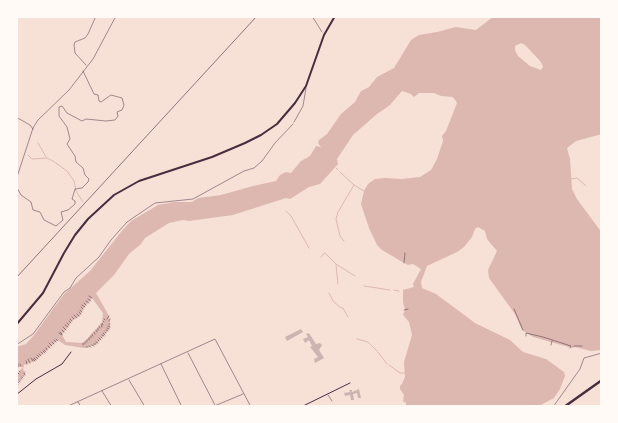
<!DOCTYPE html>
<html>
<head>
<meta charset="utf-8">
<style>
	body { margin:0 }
	#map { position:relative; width:618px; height:423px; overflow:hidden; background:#f7e1d7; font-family:Karla,sans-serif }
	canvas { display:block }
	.frame { position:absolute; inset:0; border:18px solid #fffaf5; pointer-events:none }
</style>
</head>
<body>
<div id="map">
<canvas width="618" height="423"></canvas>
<div class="frame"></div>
</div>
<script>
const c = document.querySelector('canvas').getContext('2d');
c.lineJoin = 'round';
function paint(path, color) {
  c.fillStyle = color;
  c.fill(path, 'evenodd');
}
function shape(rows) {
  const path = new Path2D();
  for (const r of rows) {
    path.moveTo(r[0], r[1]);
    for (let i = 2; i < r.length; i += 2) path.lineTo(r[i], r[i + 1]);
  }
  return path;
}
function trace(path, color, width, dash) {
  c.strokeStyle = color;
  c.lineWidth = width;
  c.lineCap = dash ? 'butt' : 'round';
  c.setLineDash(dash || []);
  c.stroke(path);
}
const water = shape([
	[494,16,602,16,602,134,576,141,567,148,570,159,572,189,577,199,602,233,602,350,591,351,575,347,572,348,533,337,522,330,515,314,489,278,488,270,497,251,487,239,485,231,478,227,475,229,472,237,464,247,457,252,427,266,421,282,422,288,436,294,475,323,510,340,523,352,546,359,564,372,565,376,560,389,554,398,537,407,406,407,406,403,403,401,404,395,400,389,400,386,402,384,405,377,404,362,412,335,409,322,403,315,405,310,403,302,403,290,414,287,413,284,421,269,413,264,408,265,399,260,382,250,377,245,369,228,361,204,364,191,368,184,375,179,385,178,402,179,420,177,431,170,437,159,443,141,442,136,446,131,457,103,453,97,441,96,434,93,419,93,414,97,411,94,402,91,390,105,377,114,353,135,337,159,338,164,320,184,309,187,290,199,286,198,233,215,189,221,183,220,169,223,145,238,141,244,129,254,114,275,96,293,109,316,110,324,110,328,102,338,95,345,84,348,65,345,58,340,35,361,24,365,23,370,26,372,16,385,16,375,23,367,16,367,16,347,26,344,34,335,64,294,90,271,121,232,131,221,158,205,174,202,192,202,198,198,221,195,253,186,276,181,280,175,286,172,291,173,301,161,310,156,316,146,321,147,318,143,319,140,327,134,341,114,355,102,361,91,369,87,377,77,394,68,411,40,419,35,437,32,456,27,476,30],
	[521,43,525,45,541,62,543,67,541,70,530,66,518,56,515,50,515,46],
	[92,298,103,313,102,323,83,343,66,342,62,335,73,320,80,316,84,308]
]);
const stream = shape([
	[38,143,46,157],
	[28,155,32,159,47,158,53,161,67,171,74,181,76,191,83,202],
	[336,168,338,170],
	[340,172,354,185,364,191],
	[571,179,577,178,586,186],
	[286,211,291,216,309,248],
	[344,241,340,236,336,219,338,212,354,185],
	[321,257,324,253,325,253,336,264,355,276],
	[336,265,338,284],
	[364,286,390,290],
	[394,290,399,291],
	[329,293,333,301,341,308,343,308,348,317],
	[357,339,368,342,377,351],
	[378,352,387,364],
	[389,365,400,373,405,373]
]);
const building = shape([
	[301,329,303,332,287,341,285,337],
	[309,333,316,344,320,343,322,345,319,350,324,358,315,363,314,359,318,357,310,347,312,346,309,340,305,343,303,339,308,337,306,334],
	[359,389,361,398,358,398,357,393,353,394,354,400,351,400,350,395,345,396,344,393,350,392,349,390,352,390,352,392]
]);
const path = shape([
	[312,16,322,32],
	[86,65,75,53,74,45,75,42,85,38,88,34,96,16],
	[16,117,30,125,33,129],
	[16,180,33,128,38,120,69,90,93,59,116,16],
	[16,186,21,195,31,202,33,210,40,212,44,220,56,226,63,220,61,212,68,210,75,204,75,201,72,199,75,189,82,188,88,182,89,179,85,175,83,168,76,162,75,156,67,144,70,139,67,127,59,116,59,107,62,106,67,113,82,121,86,119,106,121,115,120,118,116,117,112,122,110,124,105,122,98,111,95,101,102,99,101,98,95,94,94,83,71],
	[404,263,405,253],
	[89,296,92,298],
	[88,299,91,301],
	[86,301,89,303],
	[84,303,86,305],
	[82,305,85,307],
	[81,307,83,309],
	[514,309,523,330],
	[80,310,82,312],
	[404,310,408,309],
	[79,312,81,314],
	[77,314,79,316],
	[74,315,77,318],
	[72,317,74,319],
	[70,319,72,321],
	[104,319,105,320],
	[107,319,109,316],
	[69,321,71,323],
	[103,321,104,322],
	[109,321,110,319],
	[67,323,69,325],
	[102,323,103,325],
	[101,324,102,327],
	[109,324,110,324],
	[65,325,68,327],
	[99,326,100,328],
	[108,326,110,327],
	[63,327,66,330],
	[98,328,98,330],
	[107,328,109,329],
	[62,330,64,332],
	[96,330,97,332],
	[106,330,108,331],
	[60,332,62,334],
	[94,332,95,334],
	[105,332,106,333],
	[59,333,62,335],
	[103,333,105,335],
	[92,334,93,336],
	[102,335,104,336],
	[91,336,91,338],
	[526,336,526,333,543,337,571,346,570,348],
	[101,337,102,338],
	[89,338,89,340],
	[99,338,101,340],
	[56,339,58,341],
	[54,340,56,342],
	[87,340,87,342],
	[98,340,99,341],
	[52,342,54,344],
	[85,342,85,344],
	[96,342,98,343],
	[49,343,52,346],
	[94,344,96,344],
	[16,345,33,334,64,292,70,288,76,278,99,257,111,240,127,222,155,203,193,199,244,171,254,168,262,161,275,143,293,124],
	[83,345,83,343],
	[92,345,94,346],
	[551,345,552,341],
	[48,346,50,348],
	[89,346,91,347],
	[574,346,582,346],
	[86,347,88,347],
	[46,348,47,350],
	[44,350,46,352],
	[43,351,45,353],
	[41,352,43,354],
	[39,354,41,356],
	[37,355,39,357],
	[36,357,38,359],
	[31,358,33,361],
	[34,358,36,360],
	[28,359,30,363],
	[33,359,35,361],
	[26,361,27,364],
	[18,364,18,367],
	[20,364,21,366],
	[16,366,16,367],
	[19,371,20,372],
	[18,373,19,374],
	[24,373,25,374],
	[24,374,25,375],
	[17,375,17,376],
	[23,376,24,376],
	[22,377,23,378],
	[21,378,22,379],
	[20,380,21,380],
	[19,381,20,382],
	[18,382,19,383],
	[17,383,18,384],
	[553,407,580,369,584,358,602,353]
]);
const service = shape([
	[294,122,303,106,306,88],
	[188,353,216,407],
	[161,364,182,407],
	[129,380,145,407],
	[102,391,112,407],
	[328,395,332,401],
	[78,402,81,407],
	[66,407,215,339,251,407],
	[212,407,243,394]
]);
const minor = shape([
	[16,395,36,379,62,364,71,352],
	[301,407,350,383]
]);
const tertiary = shape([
	[16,325,43,293,64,253,75,235,88,219,114,195,139,181,212,157,245,143,261,135,277,124,295,103,306,86,324,35,335,16]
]);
const primary = shape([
	[564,407,602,380]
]);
const rail = shape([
	[16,278,257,16]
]);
paint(water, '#dcb8b0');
trace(stream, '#dcb8b0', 1);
paint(building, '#ccb4b1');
trace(path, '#4a2c40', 0.5);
trace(service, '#4a2c40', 0.5);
trace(minor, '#4a2c40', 1);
trace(tertiary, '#4a2c40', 2);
trace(primary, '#4a2c40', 2.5);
trace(rail, '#8f747c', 1);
</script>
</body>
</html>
